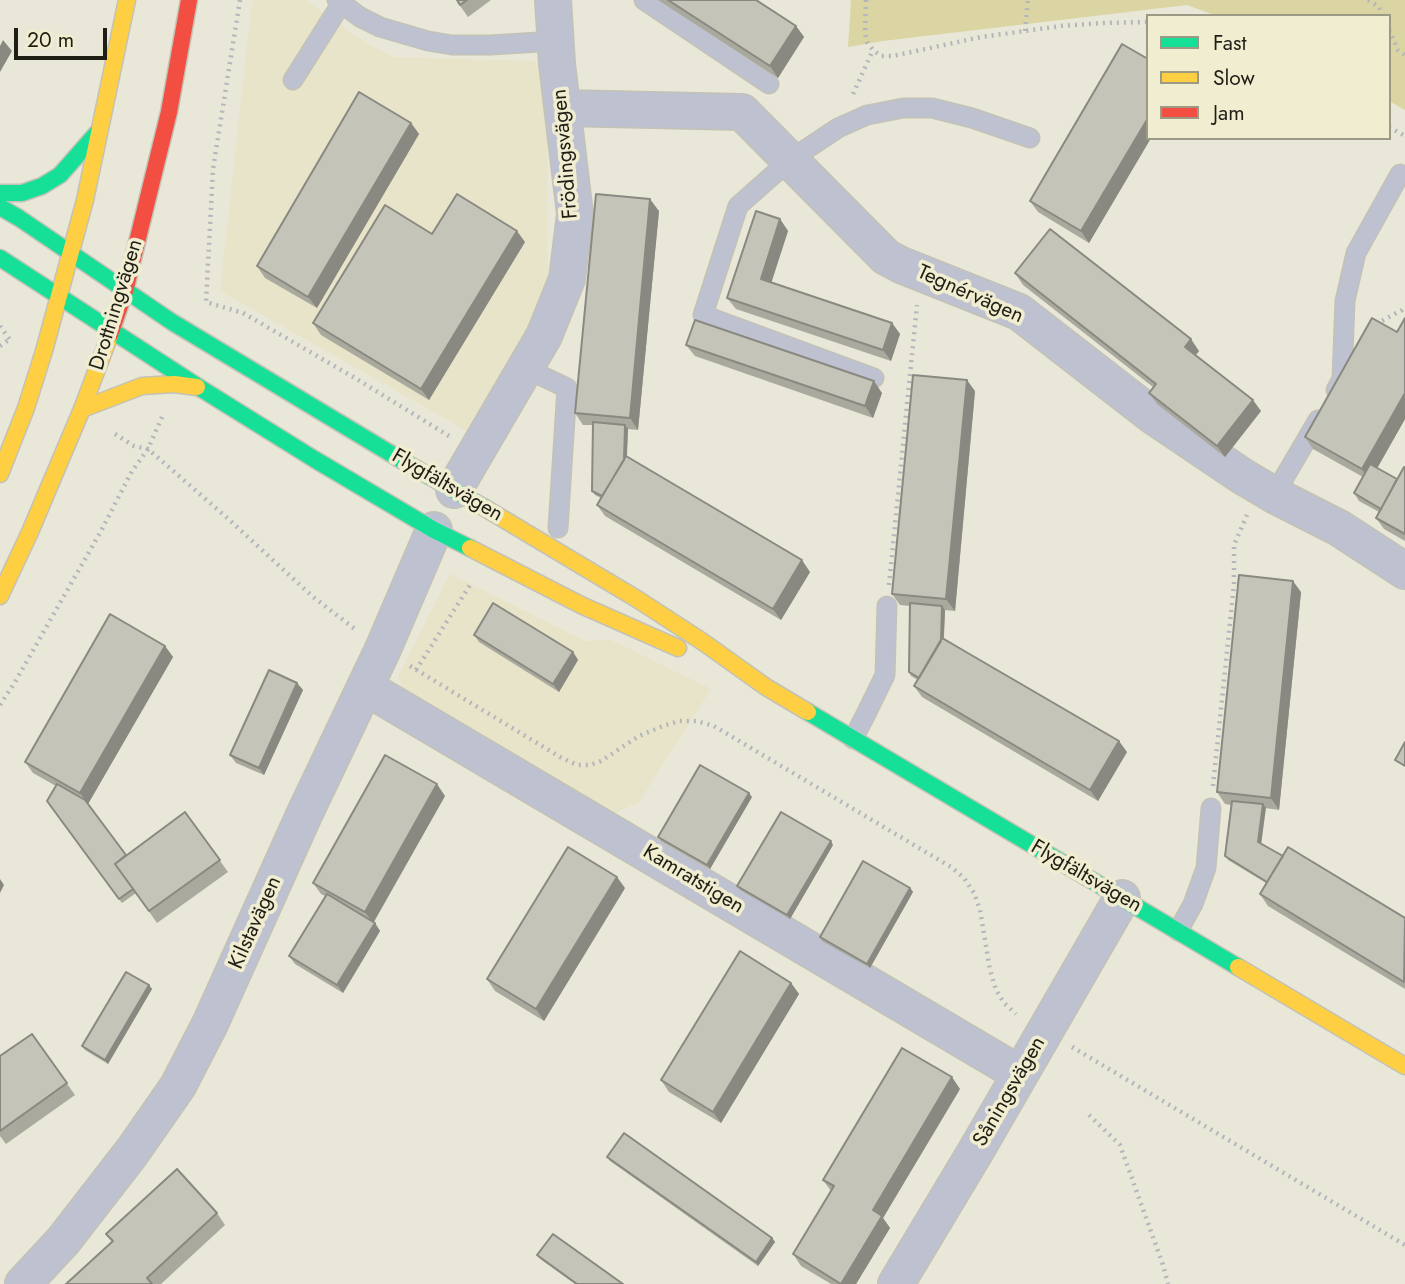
<!DOCTYPE html>
<html>
<head>
<meta charset="utf-8">
<style>
	body { margin:0 }
	#map { position:relative; width:1405px; height:1284px; overflow:hidden; background:#e9e7d8; font-family:Jost,sans-serif }
	canvas { display:block }
	.legend { position:absolute; left:1146px; top:14px; width:245px; height:126px; box-sizing:border-box; background:#f0edd1; border:2px solid #9c9a85; margin:0; padding:9px 12px; list-style:none; font-size:21px; color:#1f1e14 }
	.legend li { display:flex; align-items:center; gap:14px; height:35px }
	.legend b { width:35px; border:2px solid #9c9a85 }
	.scale { position:absolute; left:14px; top:28px; width:93px; height:32px; box-sizing:border-box; border:4px solid #1f1e14; border-top:0; padding-left:9px; font-size:21px; line-height:24px; white-space:nowrap; color:#1f1e14; -webkit-text-stroke:5px #f0edd1; paint-order:stroke }
</style>
</head>
<body>
<div id="map">
<canvas width="1405" height="1284"></canvas>
<ul class="legend">
<li><b style="height:9px;background:#16e098"></b>Fast</li>
<li><b style="height:9px;background:#ffcf43"></b>Slow</li>
<li><b style="height:9px;background:#f24e42"></b>Jam</li>
</ul>
<div class="scale">20 m</div>
</div>
<script>
const c = document.querySelector('canvas').getContext('2d');
c.lineJoin = 'round';
function paint(path, color) {
  c.fillStyle = color;
  c.fill(path, 'evenodd');
}
function shape(rows) {
  const path = new Path2D();
  for (const r of rows) {
    path.moveTo(r[0], r[1]);
    for (let i = 2; i < r.length; i += 2) path.lineTo(r[i], r[i + 1]);
  }
  return path;
}
function trace(path, color, width, dash) {
  c.strokeStyle = color;
  c.lineWidth = width;
  c.lineCap = dash ? 'butt' : 'round';
  c.setLineDash(dash || []);
  c.stroke(path);
}
function write(font, color, halo, rows, align = 'center') {
  c.font = font + ' Jost,sans-serif';
  c.lineWidth = 7;
  c.setLineDash([]);
  c.textBaseline = 'middle';
  c.strokeStyle = halo;
  c.fillStyle = color;
  for (const [text, x, y, turn = 0] of rows) {
    c.save();
    c.translate(x, y);
    c.rotate((+turn || 0) * Math.PI / 180);
    c.textAlign = isNaN(turn) ? turn : align;
    if (halo) c.strokeText(text, 0, 0);
    c.fillText(text, 0, 0);
    c.restore();
  }
}
const built = shape([
	[252,0,305,0,371,46,394,57,535,61,547,99,548,303,474,435,220,291],
	[450,574,585,641,611,640,711,689,639,802,608,816,404,693,398,676]
]);
const green = shape([
	[851,0,1405,0,1405,110,1389,101,1389,16,1217,16,1187,5,883,41,848,47]
]);
const path = shape([
	[240,0,213,169,206,302,243,313,355,378,449,436],
	[866,0,865,33,867,42,873,50,881,56,893,56,981,37,1061,26,1103,23,1148,22],
	[1368,0,1379,7,1383,16],
	[1389,30,1398,50,1405,55],
	[1025,31,1028,0],
	[853,94,873,50],
	[1389,127,1405,136],
	[1376,324,1402,310,1405,306],
	[0,326,10,340],
	[0,346,10,339],
	[115,434,134,446,148,449,225,516,312,596,356,630],
	[889,585,917,305],
	[410,666,560,757,577,765,590,765,601,761,639,736,663,726,679,721,696,721,714,726,951,867,964,878,974,893,980,910,990,970,996,990,1004,1003,1016,1014],
	[416,670,470,585],
	[0,705,15,682,101,531,132,471,148,449,162,417],
	[1213,786,1234,584,1234,545,1247,515],
	[1072,1047,1405,1245],
	[1089,1115,1120,1145,1163,1265,1168,1284]
]);
const lane = shape([
	[337,0,360,17,380,27,428,41,452,45,490,45,556,41],
	[644,0,769,84],
	[293,80,341,4],
	[525,368,567,388,558,528],
	[874,378,703,315,738,206,790,160,838,128,867,115,878,113,903,108,932,108,972,118,1030,138],
	[1336,390,1342,379,1345,301,1356,253,1400,174],
	[1274,495,1318,420],
	[853,739,866,714,885,675,887,606],
	[1178,931,1193,904,1206,868,1211,808]
]);
const street = shape([
	[563,108,742,112,886,257,901,265,1019,312,1153,416,1242,476,1274,495,1339,528,1405,571],
	[454,490,544,336,567,279,575,214,557,64,553,0],
	[365,687,1020,1074],
	[23,1284,63,1241,132,1152,178,1086,210,1024,304,815,383,649,434,530],
	[896,1284,977,1149,1122,898]
]);
const fast = shape([
	[0,193,22,193,42,186,60,175,97,133],
	[0,207,19,218,172,322,408,464,485,508],
	[0,258,200,388,314,459,434,530,470,548],
	[808,712,1238,967]
]);
const slow = shape([
	[82,409,142,386,174,384,197,387],
	[0,474,26,408,44,351,85,200,127,0],
	[485,508,637,599,703,642,766,687,808,712],
	[470,548,581,605,678,648],
	[0,596,30,532,82,409,110,335],
	[1238,967,1405,1066]
]);
const jam = shape([
	[110,335,125,291,169,112,189,0]
]);
const wall = shape([
	[456,0,491,0,468,17],
	[658,0,756,0,796,26,804,37,778,78],
	[411,123,419,134,317,308,265,278,257,266],
	[1148,138,1151,138,1089,243,1038,212,1030,201],
	[659,211,638,430,628,429,627,457,810,572,781,620,605,516,597,505,601,498,595,495,592,491,593,425,583,425,575,413],
	[780,219,788,231,771,282,892,323,900,334,891,361,736,309,727,298],
	[432,234,525,242,429,400,321,335,313,323],
	[1015,273,1199,351,1196,355,1261,411,1225,457,1157,404,1149,393,1153,387,1023,285],
	[1405,318,1405,419,1377,468,1397,479,1405,468,1405,541,1384,529,1376,518,1379,512,1359,501,1354,493,1363,477,1313,449,1305,437,1397,332],
	[686,345,882,393,873,418,695,356],
	[975,391,955,611,945,610,944,638,1127,752,1098,801,922,697,914,686,918,680,911,676,909,672,910,606,900,605,892,594],
	[1301,592,1279,810,1265,808,1261,843,1283,856,1405,918,1405,989,1268,906,1260,894,1266,883,1228,860,1225,856,1231,805,1225,804,1217,792],
	[474,635,573,652,578,660,559,692,479,642],
	[165,646,173,657,88,804,126,855,185,812,228,872,157,923,136,893,122,903,47,801,56,786,33,773,25,762],
	[297,683,303,690,264,775,236,763,230,755],
	[445,796,374,922,380,931,343,993,295,964,289,956,325,896,321,894,313,883],
	[752,797,710,869,661,841,658,837],
	[833,845,790,919,740,890,737,886],
	[625,888,544,1021,495,991,487,979],
	[910,888,913,892,870,968,822,941,820,937],
	[791,983,799,994,721,1123,669,1092,661,1080],
	[149,985,152,989,108,1064,85,1050,82,1046],
	[32,1034,75,1095,6,1144,0,1136,0,1056],
	[960,1089,883,1218,890,1228,856,1284,831,1284,801,1266,793,1254,831,1191,823,1180],
	[607,1157,772,1238,775,1242,758,1266,610,1161],
	[217,1213,225,1225,161,1284,66,1284,112,1242,106,1234],
	[537,1255,623,1284,575,1284,540,1259]
]);
const shadedWall = shape([
	[796,26,804,37,778,78,770,66],
	[3,40,12,51,0,72,0,46],
	[1148,118,1148,138,1151,138,1089,243,1081,231],
	[411,123,419,134,317,308,308,297],
	[650,199,659,211,638,430,630,418],
	[780,219,788,231,769,290,761,279],
	[517,231,525,242,429,400,421,389],
	[892,323,900,334,891,361,883,350],
	[1191,339,1199,351,1193,358,1185,347],
	[967,380,975,391,955,611,946,599],
	[874,381,882,393,873,418,865,406],
	[1405,393,1405,419,1370,481,1362,469],
	[1253,400,1261,411,1225,457,1217,446],
	[625,425,628,429,626,470,624,466],
	[802,560,810,572,781,620,773,609],
	[1293,581,1301,592,1279,810,1271,798],
	[942,606,945,610,943,651,940,647],
	[165,646,173,657,88,804,80,793],
	[573,652,578,660,559,692,553,684],
	[297,683,303,690,264,775,259,768],
	[1119,741,1127,752,1098,801,1090,790],
	[437,784,445,796,373,923,365,912],
	[749,793,752,797,710,869,707,865],
	[1263,804,1266,808,1261,845,1258,842],
	[831,841,833,845,790,919,787,915],
	[617,877,625,888,544,1021,536,1009],
	[0,879,4,885,0,893],
	[910,888,913,892,870,968,867,964],
	[375,923,380,931,343,993,337,985],
	[791,983,799,994,721,1123,713,1112],
	[149,985,152,989,108,1064,105,1060],
	[952,1077,960,1089,883,1218,890,1228,856,1284,842,1284,873,1210],
	[772,1238,775,1242,758,1266,756,1262]
]);
const building = shape([
	[457,0,467,0,460,5,457,0],
	[668,0,756,0,796,26,770,66,668,0],
	[1122,44,1148,59,1148,118,1081,231,1030,201,1122,44],
	[359,92,411,123,308,297,257,266,359,92],
	[457,194,517,231,421,389,313,323,385,205,432,234,457,194],
	[596,194,650,199,630,418,575,413,596,194],
	[756,211,780,219,761,279,892,323,883,350,727,298,756,211],
	[1050,229,1191,339,1185,347,1253,400,1217,446,1149,393,1156,384,1015,273,1050,229],
	[1372,318,1397,332,1405,318,1405,393,1362,469,1305,437,1372,318],
	[695,320,874,381,865,406,686,345,695,320],
	[913,375,967,380,946,599,892,594,913,375],
	[593,422,625,425,624,460,602,496,592,491,593,422],
	[626,456,802,560,773,609,597,505,626,456],
	[1370,464,1397,479,1381,509,1354,493,1370,464],
	[1404,467,1405,468,1405,534,1376,518,1404,467],
	[1239,575,1293,581,1271,798,1217,792,1239,575],
	[493,603,573,652,553,684,474,635,493,603],
	[910,603,942,606,941,641,919,678,909,672,910,603],
	[110,614,165,646,80,793,25,762,110,614],
	[942,638,1119,741,1090,790,914,686,942,638],
	[269,670,297,683,259,768,230,755,269,670],
	[1405,742,1405,766,1395,760,1405,742],
	[385,755,437,784,365,912,313,883,385,755],
	[700,765,749,793,707,865,658,837,700,765],
	[57,784,85,800,126,855,115,864,133,889,119,899,47,801,57,784],
	[1232,801,1263,804,1258,842,1283,856,1267,882,1225,856,1232,801],
	[185,812,220,860,149,911,115,864,185,812],
	[781,812,831,841,787,915,737,886,781,812],
	[568,847,617,877,536,1009,487,979,568,847],
	[1288,847,1405,918,1404,982,1260,894,1288,847],
	[863,861,910,888,867,964,820,937,863,861],
	[327,894,375,923,337,985,289,956,327,894],
	[740,951,791,983,713,1112,661,1080,740,951],
	[126,972,149,985,105,1060,82,1046,126,972],
	[32,1034,67,1083,0,1131,0,1056,32,1034],
	[902,1048,952,1077,873,1210,882,1216,841,1284,793,1254,834,1186,823,1180,902,1048],
	[624,1133,772,1238,756,1262,607,1157,624,1133],
	[177,1169,217,1213,147,1278,152,1284,66,1284,113,1241,106,1234,177,1169],
	[553,1234,623,1284,577,1284,537,1255,553,1234]
]);
const streetNames = [
	["Frödingsvägen",566,154,-95],
	["Tegnérvägen",970,295,24],
	["Drottningvägen",117,305,-73],
	["Flygfältsvägen",447,486,30],
	["Flygfältsvägen",1086,877,30],
	["Kamratstigen",693,880,31],
	["Kilstavägen",256,923,-66],
	["Såningsvägen",1010,1092,-60]
];
paint(built, '#e7e4c9');
paint(green, '#dbd5a3');
trace(lane, '#c3c2b6', 21);
trace(street, '#c3c2b6', 38);
trace(fast, '#c3c2b6', 19);
trace(slow, '#c3c2b6', 19);
trace(jam, '#c3c2b6', 19);
trace(path, '#b4b6bb', 4.5, [2, 5]);
trace(lane, '#bec1cf', 18);
trace(street, '#bec1cf', 35);
trace(fast, '#16e098', 16);
trace(slow, '#ffcf43', 16);
trace(jam, '#f24e42', 16);
paint(wall, '#a9a99e');
paint(shadedWall, '#8a8981');
paint(building, '#c5c4b8');
trace(building, '#8a8981', 2);
write('21px', '#1f1e14', '#f0edd1', streetNames);
</script>
</body>
</html>
